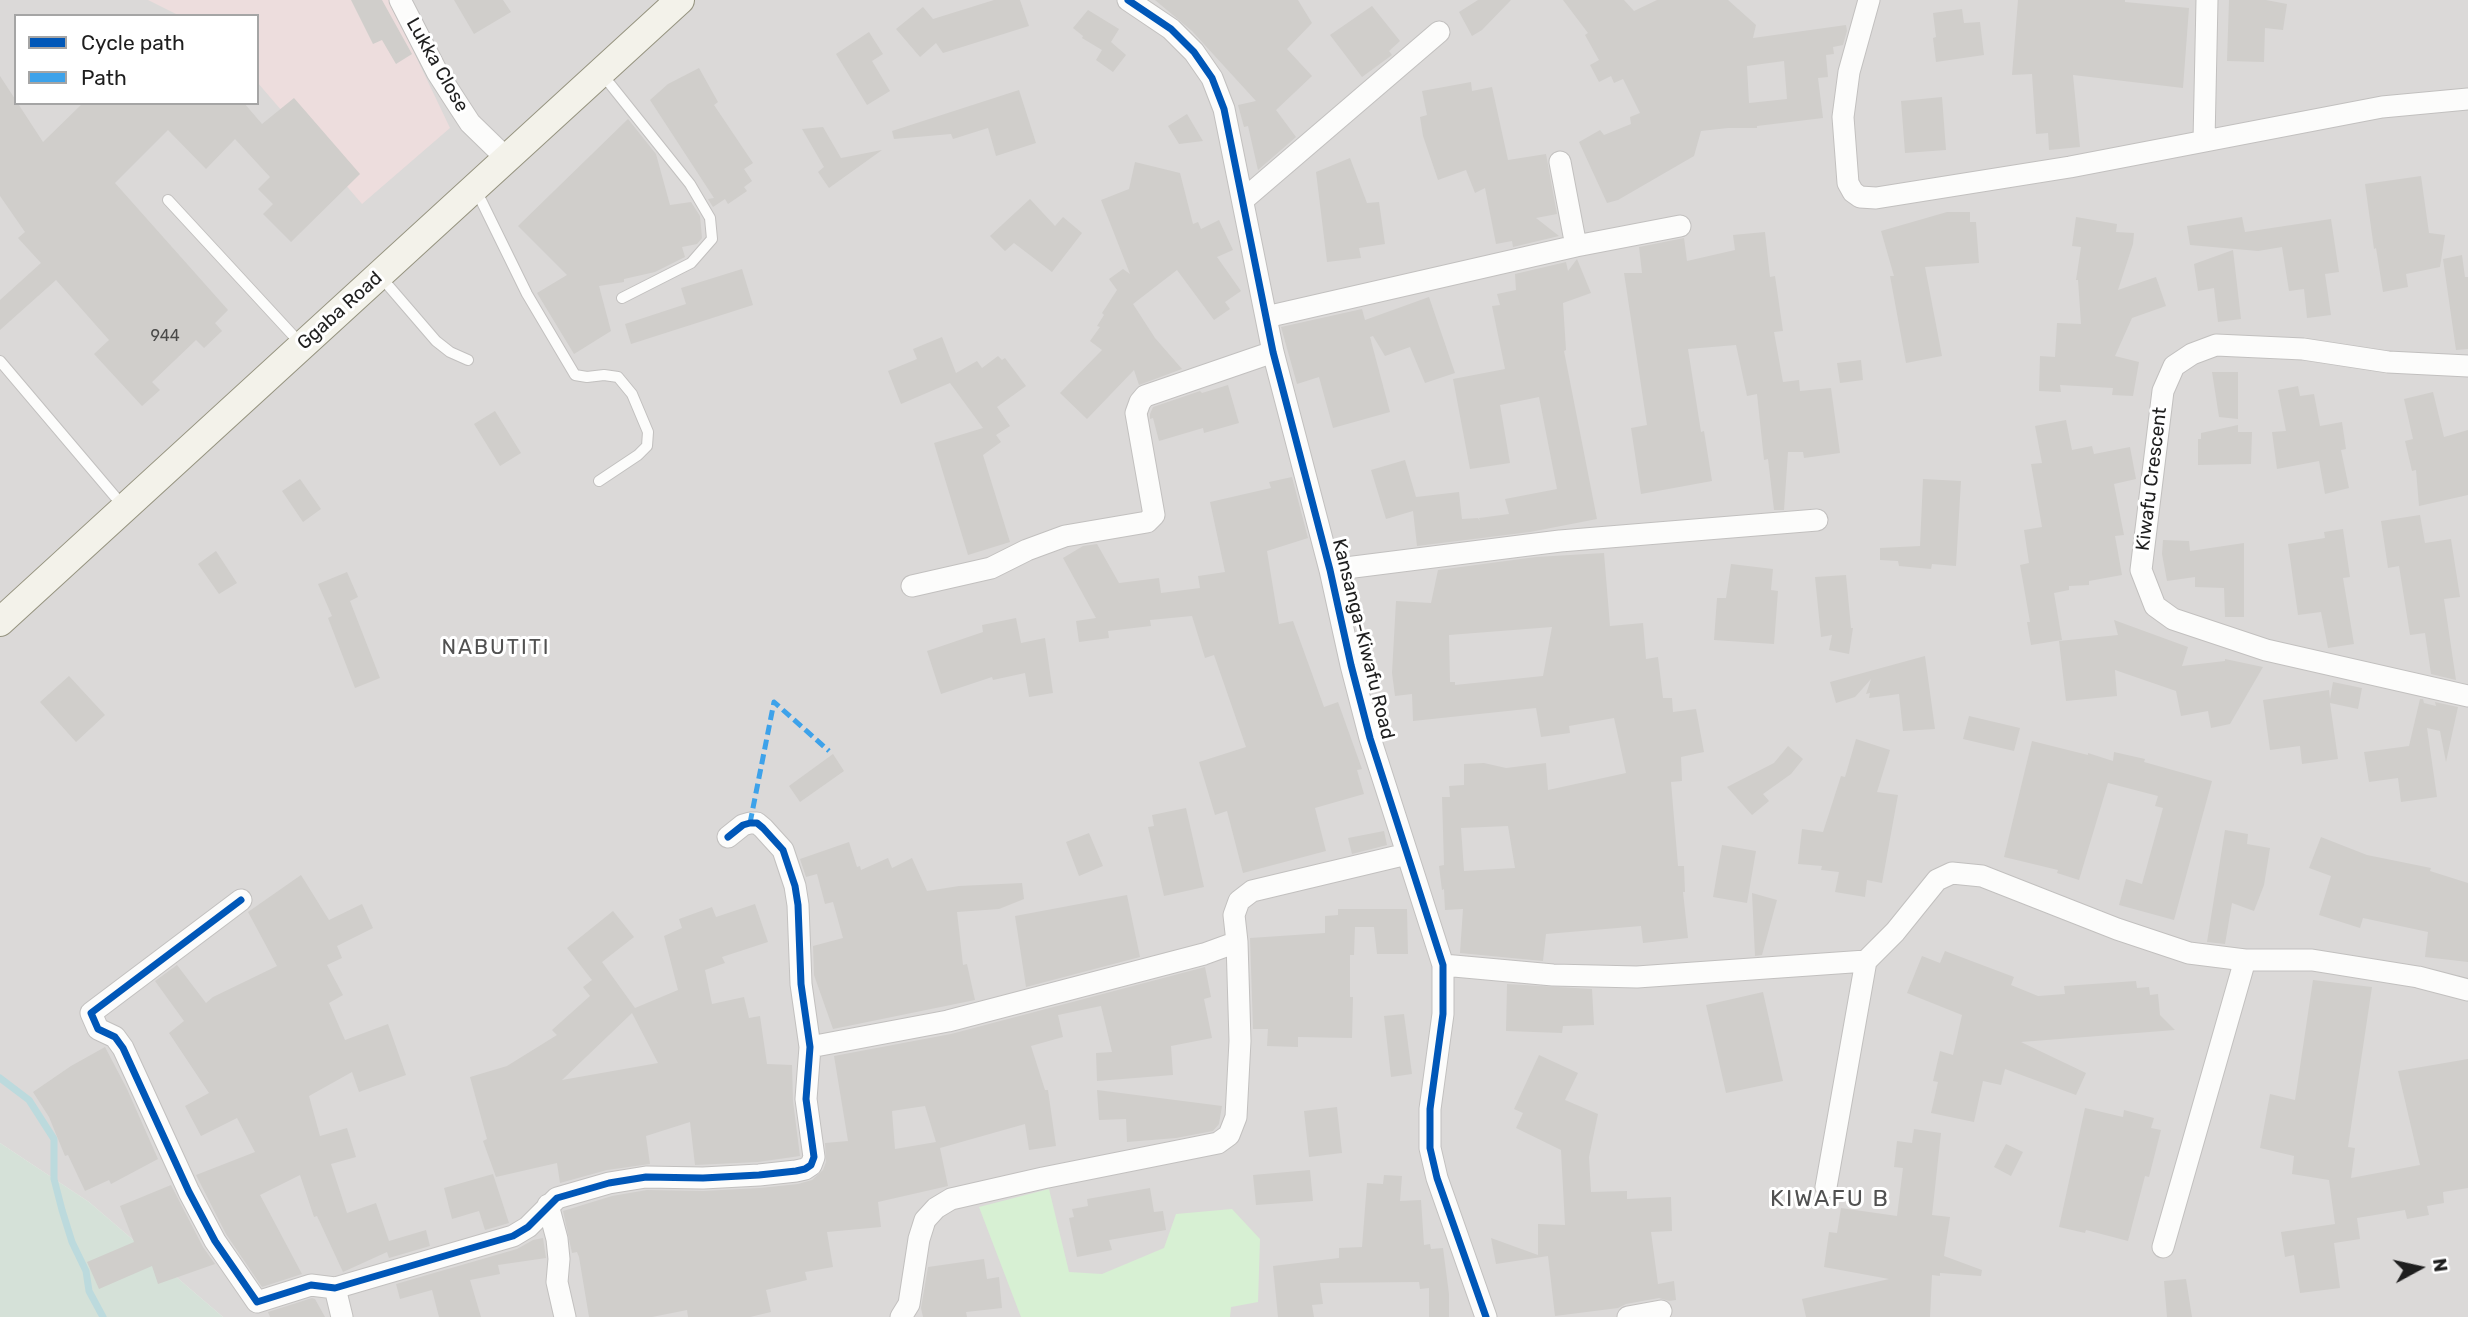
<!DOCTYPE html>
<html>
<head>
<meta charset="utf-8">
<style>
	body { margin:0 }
	#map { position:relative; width:2468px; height:1317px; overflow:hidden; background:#ece9e6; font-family:Rubik,sans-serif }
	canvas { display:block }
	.legend { position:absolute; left:14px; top:14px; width:245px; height:91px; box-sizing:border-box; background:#fff; border:2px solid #a5a5a5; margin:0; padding:9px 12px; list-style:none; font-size:21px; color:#1e1e1e }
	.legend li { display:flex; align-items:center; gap:14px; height:35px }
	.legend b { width:35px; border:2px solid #a5a5a5 }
	.north { position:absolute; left:2384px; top:1233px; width:70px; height:70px; -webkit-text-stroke:5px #fff; paint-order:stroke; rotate:82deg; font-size:19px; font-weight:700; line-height:28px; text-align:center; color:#1e1e1e }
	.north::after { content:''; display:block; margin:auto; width:24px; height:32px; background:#1e1e1e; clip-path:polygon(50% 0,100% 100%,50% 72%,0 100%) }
</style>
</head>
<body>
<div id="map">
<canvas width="2468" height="1317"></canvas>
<ul class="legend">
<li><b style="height:9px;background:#0057b8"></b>Cycle path</li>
<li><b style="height:9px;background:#3da2ea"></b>Path</li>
</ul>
<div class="north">N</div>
</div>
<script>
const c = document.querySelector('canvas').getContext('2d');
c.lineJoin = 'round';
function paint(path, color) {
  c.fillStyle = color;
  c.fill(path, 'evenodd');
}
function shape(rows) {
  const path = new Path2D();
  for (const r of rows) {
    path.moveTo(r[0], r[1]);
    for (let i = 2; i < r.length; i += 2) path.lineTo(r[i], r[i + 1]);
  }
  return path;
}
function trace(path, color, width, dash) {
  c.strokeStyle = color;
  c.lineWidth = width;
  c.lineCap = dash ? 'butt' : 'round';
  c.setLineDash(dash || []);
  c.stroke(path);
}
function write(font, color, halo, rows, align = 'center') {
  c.font = font + ' Rubik,sans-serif';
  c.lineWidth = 6;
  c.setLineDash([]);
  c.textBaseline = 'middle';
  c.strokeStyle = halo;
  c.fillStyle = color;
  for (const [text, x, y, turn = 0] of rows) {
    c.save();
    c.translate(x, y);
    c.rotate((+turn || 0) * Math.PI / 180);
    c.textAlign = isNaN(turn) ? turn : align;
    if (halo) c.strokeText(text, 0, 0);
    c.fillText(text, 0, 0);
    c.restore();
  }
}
const residential = shape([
	[0,0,2468,0,2468,1317,223,1317,89,1202,0,1143],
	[16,16,257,16,257,103,16,103]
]);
const commercial = shape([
	[148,0,389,0,450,128,362,204,257,82,257,16,180,16]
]);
const wetland = shape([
	[0,1143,89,1202,223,1317,0,1317]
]);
const park = shape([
	[1049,1189,1069,1272,1102,1274,1164,1248,1176,1214,1232,1209,1260,1239,1258,1302,1231,1307,1230,1317,1021,1317,979,1207]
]);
const stream = shape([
	[0,1078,29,1100,54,1139,54,1179,62,1210,72,1242,86,1271,89,1291,103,1317]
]);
const building = shape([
	[351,0,382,0,412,54,396,64,382,40,373,44],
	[454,0,503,0,511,12,474,34],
	[994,0,1020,0,1029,26,943,53,936,43,920,57,896,29,923,7,933,19],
	[1155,0,1298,0,1312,23,1287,49,1312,76,1276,110,1296,137,1258,170,1248,126,1244,127,1238,105,1256,101,1192,31],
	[1478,0,1511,0,1482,30,1472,36,1459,12],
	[1563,0,1624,0,1634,11,1657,0,1728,0,1756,25,1753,38,1846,25,1847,31,1843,45,1833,47,1834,54,1826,55,1828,77,1818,78,1823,118,1757,126,1757,128,1728,128,1701,131,1694,156,1618,200,1607,203,1579,142,1600,130,1604,135,1631,124,1630,117,1640,113,1623,79,1614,83,1611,76,1599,82,1590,65,1599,60,1585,35,1588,33],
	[1784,61,1787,99,1749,103,1747,66],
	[2018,0,2125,0,2125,2,2189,8,2183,88,2073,75,2080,147,2049,150,2048,133,2036,134,2032,74,2012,75],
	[2229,0,2266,0,2287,4,2283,30,2265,28,2264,62,2227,61],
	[1372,6,1400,41,1389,51,1392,55,1362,77,1330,35],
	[1962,9,1964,23,1980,22,1984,55,1936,62,1933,38,1936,37,1933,13],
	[1088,10,1119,29,1111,42,1126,55,1113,72,1096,60,1102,50,1082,38,1083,36,1073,28],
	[869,32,883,54,872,61,890,91,867,105,836,54],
	[699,68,718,102,714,105,753,163,744,169,752,181,744,187,747,191,728,204,725,199,713,207,708,199,714,198,650,100,668,84],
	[0,76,43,142,83,103,244,103,262,124,294,98,360,174,291,242,263,214,273,204,258,189,270,177,235,139,206,169,168,130,115,183,228,310,215,323,222,331,204,348,196,340,152,382,160,390,142,406,94,354,109,340,56,280,0,330,0,300,41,263,18,238,25,232,0,196],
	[1471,82,1472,91,1492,87,1508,160,1546,154,1557,214,1536,218,1559,236,1513,247,1512,241,1496,244,1485,188,1475,193,1466,170,1438,180,1423,136,1420,117,1427,115,1422,91],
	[1019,90,1036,143,996,156,988,128,953,139,951,134,894,139,892,131],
	[1942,97,1946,150,1905,153,1901,101],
	[1187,114,1203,141,1179,144,1168,126],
	[628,119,656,154,670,205,691,202,700,216,702,238,697,244,682,247,685,257,655,272,624,279,624,282,599,286,611,331,574,354,537,293,567,275,518,226],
	[823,127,841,158,882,150,829,188,818,172,824,167,802,129],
	[1350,158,1367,203,1379,202,1385,244,1359,248,1361,258,1327,262,1316,172],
	[1135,162,1180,173,1193,224,1198,222,1201,229,1219,220,1233,250,1217,257,1241,291,1225,302,1230,309,1214,320,1177,270,1133,304,1155,338,1182,369,1139,385,1134,370,1087,419,1060,393,1102,350,1090,341,1100,327,1097,326,1104,315,1102,313,1117,290,1109,279,1123,269,1130,274,1101,200,1129,189],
	[2421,176,2429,233,2445,235,2440,267,2406,274,2408,287,2383,292,2376,248,2374,249,2365,184],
	[1030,199,1055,226,1063,217,1082,233,1052,272,1014,243,1005,251,990,236],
	[1947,212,1970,212,1970,222,1976,222,1979,263,1925,267,1942,356,1906,363,1890,276,1894,276,1881,231],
	[2076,217,2117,224,2116,232,2134,233,2133,244,2118,290,2156,277,2166,306,2132,318,2115,356,2139,362,2133,396,2112,395,2113,388,2060,385,2061,392,2039,391,2040,356,2055,357,2057,323,2081,324,2078,280,2076,280,2081,247,2072,246],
	[2242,217,2245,232,2331,219,2339,272,2325,274,2331,315,2307,318,2304,289,2289,291,2282,247,2258,251,2190,245,2187,226],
	[1765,232,1770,277,1775,276,1783,331,1774,332,1783,382,1799,380,1800,391,1831,388,1840,453,1804,458,1803,452,1788,452,1784,510,1774,510,1768,459,1764,460,1757,394,1747,396,1736,345,1688,349,1701,432,1704,431,1712,481,1641,494,1631,428,1647,425,1624,273,1642,273,1639,247,1684,238,1687,261,1735,250,1733,235],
	[2233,250,2241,319,2218,322,2214,288,2198,291,2194,264],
	[2462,255,2465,277,2468,277,2468,349,2456,350,2443,259],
	[1577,259,1591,293,1563,303,1566,350,1564,351,1597,519,1530,532,1417,546,1413,511,1386,519,1371,470,1405,460,1416,497,1459,492,1462,519,1478,518,1480,521,1479,518,1509,514,1505,499,1557,489,1539,397,1500,405,1510,463,1470,469,1453,379,1505,369,1492,306,1500,305,1497,294,1516,290,1515,274,1566,262,1568,271],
	[742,269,753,305,631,344,625,324,686,304,681,288],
	[1429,297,1455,373,1425,383,1410,347,1385,356,1373,336,1370,337,1390,412,1333,428,1319,377,1297,384,1281,327,1362,309,1365,320],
	[942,337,956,373,977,361,982,368,998,356,1002,360,1005,358,1026,386,997,407,1010,426,996,435,1001,442,983,455,1010,542,968,555,934,443,983,428,950,383,901,404,888,371,917,359,913,349],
	[1861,360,1863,380,1840,383,1837,363],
	[2212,372,2238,372,2238,419,2219,417],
	[1228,385,1239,423,1204,433,1203,428,1159,441,1153,418,1150,419,1150,414,1153,407,1200,391,1202,393],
	[2298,386,2300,396,2314,394,2320,426,2342,422,2346,449,2341,450,2349,488,2325,494,2319,461,2277,469,2272,432,2286,431,2278,390],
	[2433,392,2444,437,2468,430,2468,495,2419,506,2416,470,2412,471,2405,441,2413,439,2404,399],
	[495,411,521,453,500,466,474,424],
	[2066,420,2072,450,2092,446,2094,454,2130,447,2136,479,2114,484,2124,535,2115,536,2122,575,2089,581,2089,585,2069,586,2069,590,2054,593,2062,640,2031,645,2027,622,2030,622,2020,565,2029,563,2024,530,2042,527,2031,464,2042,463,2035,426],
	[2238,425,2238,432,2252,432,2251,464,2198,465,2198,439,2201,439,2201,433],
	[1292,477,1308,538,1267,551,1279,624,1293,621,1324,707,1338,702,1362,769,1357,770,1364,794,1315,808,1326,851,1243,873,1227,811,1215,815,1199,762,1246,747,1214,655,1205,658,1192,616,1150,620,1151,626,1108,631,1109,638,1079,642,1076,621,1096,618,1063,558,1083,546,1097,544,1119,583,1159,578,1161,593,1200,588,1198,576,1225,572,1210,502,1271,488,1269,482],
	[300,479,321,509,303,522,282,491],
	[1923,479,1961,481,1956,566,1932,564,1931,569,1899,566,1898,561,1880,560,1880,548,1920,546],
	[2420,515,2425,543,2451,539,2460,597,2444,599,2456,680,2431,674,2425,633,2410,635,2399,566,2388,568,2381,521],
	[2343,529,2350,577,2343,578,2354,644,2328,648,2321,612,2298,615,2288,544,2325,538,2324,532],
	[2163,540,2189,541,2190,551,2244,543,2244,617,2225,617,2224,588,2195,587,2195,577,2167,581,2162,554],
	[216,551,237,583,219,594,198,564],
	[1604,553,1610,626,1643,623,1646,659,1658,657,1663,698,1672,698,1673,712,1696,709,1704,752,1681,757,1682,781,1671,782,1678,866,1684,866,1685,892,1683,892,1688,938,1643,943,1641,926,1546,934,1543,961,1460,953,1463,909,1445,910,1444,889,1442,890,1439,866,1444,865,1442,797,1450,797,1449,786,1464,785,1464,764,1484,763,1506,768,1546,763,1548,790,1626,773,1614,718,1569,726,1570,733,1541,737,1536,708,1413,721,1412,694,1395,696,1392,673,1396,601,1431,603,1438,570,1536,557],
	[1552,627,1543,676,1455,685,1455,682,1450,682,1449,635],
	[1508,826,1515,868,1464,871,1461,828],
	[1731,564,1773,569,1771,590,1778,591,1774,644,1714,640,1717,598,1726,598],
	[347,572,358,597,350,601,380,678,355,688,328,618,332,616,318,584],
	[1846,575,1851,628,1853,628,1849,654,1829,650,1832,635,1821,637,1815,577],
	[1016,618,1021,643,1045,638,1053,693,1029,697,1025,673,993,680,992,677,941,694,927,651,983,632,982,625],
	[2114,620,2188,647,2182,666,2225,661,2225,659,2263,667,2230,724,2211,728,2208,711,2181,716,2176,691,2115,670,2117,696,2066,701,2059,641,2118,635],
	[1925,656,1935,729,1903,731,1899,694,1869,698,1870,693,1866,694,1871,679,1855,697,1836,703,1830,682],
	[69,676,105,715,76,742,40,702],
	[2333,682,2362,688,2358,709,2330,703,2338,759,2302,764,2300,746,2270,750,2263,700,2329,690,2330,699],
	[2420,699,2423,699,2424,703,2436,706,2435,702,2458,707,2446,762,2440,731,2427,728,2437,797,2401,802,2398,778,2369,782,2364,752,2409,746],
	[1969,716,2020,728,2014,751,1963,739],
	[1856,739,1890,750,1877,792,1898,795,1882,883,1867,880,1865,897,1835,892,1839,872,1821,870,1822,866,1798,864,1802,829,1823,832,1841,776,1845,777],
	[2032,741,2088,755,2088,753,2113,761,2114,752,2145,759,2144,762,2212,781,2174,920,2119,905,2126,879,2142,884,2163,808,2155,806,2158,796,2108,783,2079,880,2057,873,2058,870,2004,857],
	[1788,746,1803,759,1791,774,1763,794,1769,801,1752,815,1727,787,1774,763],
	[833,754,844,771,800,802,789,786],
	[1186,808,1204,887,1164,896,1148,827,1154,826,1152,815],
	[2225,830,2248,834,2247,844,2270,848,2264,885,2254,911,2232,903,2225,944,2207,942],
	[1384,831,1387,845,1352,854,1348,838],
	[1089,833,1103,866,1079,876,1066,842],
	[2321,837,2367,855,2431,868,2430,871,2468,883,2468,962,2425,957,2428,932,2363,918,2360,928,2319,915,2331,876,2309,868],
	[849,842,857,867,860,866,861,870,888,858,892,868,912,858,927,891,959,886,1022,883,1024,899,999,909,957,912,963,965,967,964,975,1000,833,1029,814,975,813,946,843,938,833,902,825,904,817,874,806,877,800,859],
	[1722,845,1756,851,1747,903,1713,897],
	[301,875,329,920,362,904,373,928,337,946,342,958,327,965,343,995,329,1003,345,1040,388,1024,406,1075,359,1092,352,1072,309,1096,320,1136,347,1128,356,1157,331,1164,347,1213,376,1203,389,1241,426,1230,430,1246,389,1258,387,1252,343,1272,317,1216,314,1217,300,1175,260,1195,302,1274,262,1287,226,1234,196,1175,255,1152,237,1118,201,1136,185,1106,209,1093,169,1033,184,1021,155,981,177,965,206,1003,213,997,277,966,248,912],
	[1752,893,1777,900,1762,955,1755,956],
	[1127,895,1140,957,1026,987,1015,916],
	[755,904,768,942,722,957,725,963,705,970,712,1004,744,997,749,1018,760,1016,767,1064,792,1065,793,1101,800,1156,758,1162,695,1165,690,1122,646,1136,650,1164,607,1170,560,1183,557,1163,496,1177,483,1141,487,1139,470,1077,507,1066,557,1035,552,1030,590,996,583,987,592,980,567,948,613,911,634,937,602,962,635,1008,678,990,664,936,682,928,679,919,712,907,716,917],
	[632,1013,658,1063,562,1080],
	[1338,909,1407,909,1408,954,1377,954,1374,927,1355,927,1354,955,1350,955,1350,997,1353,997,1352,1038,1298,1037,1298,1047,1267,1046,1268,1029,1253,1029,1250,938,1325,933,1325,916,1338,915],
	[1945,951,2014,977,2011,985,2038,996,2065,994,2064,986,2136,981,2137,988,2149,987,2150,995,2158,994,2160,1015,2175,1030,2021,1042,2086,1073,2076,1095,2005,1069,2001,1085,1983,1081,1974,1122,1931,1113,1938,1082,1933,1081,1940,1051,1953,1055,1962,1015,1907,993,1922,956,1940,963],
	[1205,967,1211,997,1204,999,1212,1038,1171,1046,1173,1075,1097,1081,1096,1053,1112,1052,1101,1006,1058,1015,1063,1037,1031,1046,1045,1090,1048,1090,1056,1146,1029,1150,1025,1124,940,1148,948,1186,878,1202,881,1227,827,1232,833,1267,805,1272,807,1280,766,1290,771,1312,750,1317,688,1317,687,1310,652,1317,589,1317,579,1257,577,1252,572,1253,563,1211,612,1196,647,1190,703,1191,760,1188,798,1184,812,1180,823,1170,826,1162,825,1143,848,1141,834,1056,951,1034],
	[925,1106,936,1142,895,1149,892,1111],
	[2313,980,2372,987,2348,1147,2355,1148,2351,1178,2420,1165,2398,1071,2468,1059,2468,1188,2443,1192,2444,1203,2427,1206,2429,1215,2407,1219,2405,1210,2357,1218,2360,1239,2334,1243,2340,1288,2300,1293,2294,1255,2285,1257,2281,1232,2335,1224,2329,1180,2292,1174,2294,1156,2260,1148,2270,1094,2295,1100],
	[1507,984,1592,989,1594,1025,1563,1026,1562,1033,1506,1031],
	[1763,992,1783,1081,1726,1093,1706,1005],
	[1404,1014,1412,1074,1391,1077,1384,1016],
	[105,1047,127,1089,158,1159,111,1184,109,1180,85,1191,68,1155,65,1156,49,1117,33,1092,71,1066],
	[1539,1055,1578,1073,1565,1100,1598,1114,1589,1157,1591,1192,1627,1191,1627,1199,1671,1197,1672,1231,1651,1232,1658,1284,1674,1281,1676,1300,1669,1301,1659,1298,1626,1304,1618,1308,1555,1316,1548,1256,1496,1264,1491,1238,1538,1255,1538,1224,1565,1225,1561,1150,1516,1128,1523,1113,1514,1109],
	[1097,1090,1222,1106,1219,1124,1213,1131,1176,1138,1127,1142,1126,1119,1099,1120],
	[1337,1107,1342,1153,1309,1157,1304,1111],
	[2085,1108,2123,1117,2124,1110,2154,1118,2151,1128,2161,1130,2149,1177,2145,1176,2128,1241,2086,1230,2085,1233,2059,1227],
	[1914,1129,1941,1133,1932,1215,1950,1217,1944,1256,1982,1270,1981,1276,1940,1273,1940,1276,1932,1275,1930,1317,1806,1317,1802,1299,1889,1279,1824,1267,1829,1232,1837,1233,1841,1208,1897,1216,1903,1168,1894,1167,1897,1141,1912,1143],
	[2006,1144,2023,1152,2011,1176,1994,1167],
	[1310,1170,1313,1201,1256,1205,1253,1175],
	[493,1174,509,1223,485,1230,479,1211,452,1219,444,1188],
	[1384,1175,1402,1176,1400,1201,1421,1200,1424,1245,1430,1244,1431,1249,1443,1248,1449,1294,1449,1317,1429,1317,1429,1288,1420,1289,1419,1282,1320,1283,1323,1304,1312,1305,1314,1317,1278,1317,1273,1266,1339,1258,1339,1248,1362,1247,1367,1183,1383,1184],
	[171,1185,203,1247,215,1264,158,1284,152,1266,99,1289,87,1262,134,1242,120,1206],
	[1150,1188,1154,1212,1163,1211,1166,1230,1109,1240,1112,1250,1077,1257,1069,1218,1074,1217,1072,1209,1088,1206,1087,1199],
	[543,1238,546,1258,498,1265,500,1274,470,1280,481,1317,439,1317,432,1290,400,1299,396,1284,517,1249,533,1240],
	[984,1259,987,1279,999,1277,1002,1308,966,1312,967,1317,923,1317,921,1308,928,1267],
	[2186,1279,2192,1317,2167,1317,2164,1281],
	[312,1298,315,1299,325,1317,270,1317,268,1312]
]);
const lane = shape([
	[602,74,690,184,710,218,712,239,691,263,622,298],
	[476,190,527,294,575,375,587,377,604,375,618,377,632,394,648,432,647,446,638,455,599,481],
	[168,200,301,344],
	[380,276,436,341,450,352,468,360],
	[0,361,123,506]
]);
const street = shape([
	[400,0,437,72,455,100,470,123,506,158],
	[1128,0,1171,29,1194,52,1212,78,1224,109,1273,352,1330,570,1351,665,1370,738,1443,965,1443,1014,1430,1109,1430,1148,1437,1178,1486,1317],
	[1869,0,1849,72,1843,117,1848,183,1853,192,1860,197,1876,198,2070,167,2382,107,2468,99],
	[2204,141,2207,0],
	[1243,200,1439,32],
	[1576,246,1680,226],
	[1266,317,1576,246,1560,162],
	[2468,366,2388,362,2303,349,2216,345,2192,354,2174,366,2163,391,2141,570,2155,606,2173,619,2266,650,2468,696],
	[1330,570,1560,541,1817,520],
	[912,586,991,568,1027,550,1065,536,1147,522,1154,515,1136,413,1140,402,1145,396,1273,352],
	[241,900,91,1013,98,1029,115,1037,123,1048,189,1192,215,1241,257,1302,311,1285,335,1288,513,1236,528,1227,557,1198,609,1183,646,1177,703,1178,759,1175,796,1171,805,1169,811,1165,814,1157,806,1099,810,1047,801,984,798,905,795,886,783,850,763,828,757,823,750,823,743,825,728,837],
	[1443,965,1553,975,1637,977,1866,961,1895,932,1937,880,1952,873,1982,876,2117,929,2189,953,2245,960,2312,960,2418,977,2468,990],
	[810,1047,948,1021,1204,954,1237,942],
	[1826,1187,1866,961],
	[548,1205,557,1239,559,1259,557,1282,565,1317],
	[2163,1247,2245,960],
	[335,1288,342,1317],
	[901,1317,909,1304,919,1239,925,1220,936,1208,951,1199,1043,1178,1218,1143,1229,1135,1236,1117,1240,1041,1237,942,1234,915,1239,901,1252,891,1407,854],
	[1628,1317,1661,1311]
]);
const secondary = shape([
	[0,622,680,0]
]);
const quiet = shape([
	[750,823,774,702,829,751]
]);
const cycleway = shape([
	[1128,0,1171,29,1194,52,1212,78,1224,109,1273,352,1330,570,1351,665,1370,738,1443,965,1443,1014,1430,1109,1430,1148,1437,1178,1486,1317],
	[241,900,91,1013,98,1029,115,1037,123,1048,189,1192,215,1241,257,1302,311,1285,335,1288,513,1236,528,1227,557,1198,609,1183,646,1177,703,1178,759,1175,796,1171,805,1169,811,1165,814,1157,806,1099,810,1047,801,984,798,905,795,886,783,850,763,828,757,823,750,823,743,825,728,837]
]);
const numberNames = [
	["944",165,336]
];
const streetNames = [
	["Lukka Close",437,65,60],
	["Ggaba Road",340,311,-42],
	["Kiwafu Crescent",2152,479,-83],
	["Kansanga-Kiwafu Road",1363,639,76]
];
const neighbourhoodNames = [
	["NABUTITI",496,648]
];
const quarterNames = [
	["KIWAFU B",1830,1199]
];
paint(residential, '#dbd9d8');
paint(commercial, '#eddddd');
paint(wetland, '#d5e1d8');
paint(park, '#d7f0d3');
trace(stream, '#bcdadd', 7);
paint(building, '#d0cecb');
trace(lane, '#c2c0bf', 12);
trace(street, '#c2c0bf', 23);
trace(secondary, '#95937f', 30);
trace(lane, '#fcfcfb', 10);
trace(street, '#fcfcfb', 21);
trace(secondary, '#f3f2ea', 28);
trace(quiet, '#3da2ea', 5, [10, 5]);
trace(cycleway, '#0057b8', 7);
write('16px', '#4a4a49', null, numberNames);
write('19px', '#1e1e1e', '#fff', streetNames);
c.letterSpacing = '2px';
write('21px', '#515151', '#fff', neighbourhoodNames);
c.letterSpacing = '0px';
c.letterSpacing = '2px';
write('23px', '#515151', '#fff', quarterNames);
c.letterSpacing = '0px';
</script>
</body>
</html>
